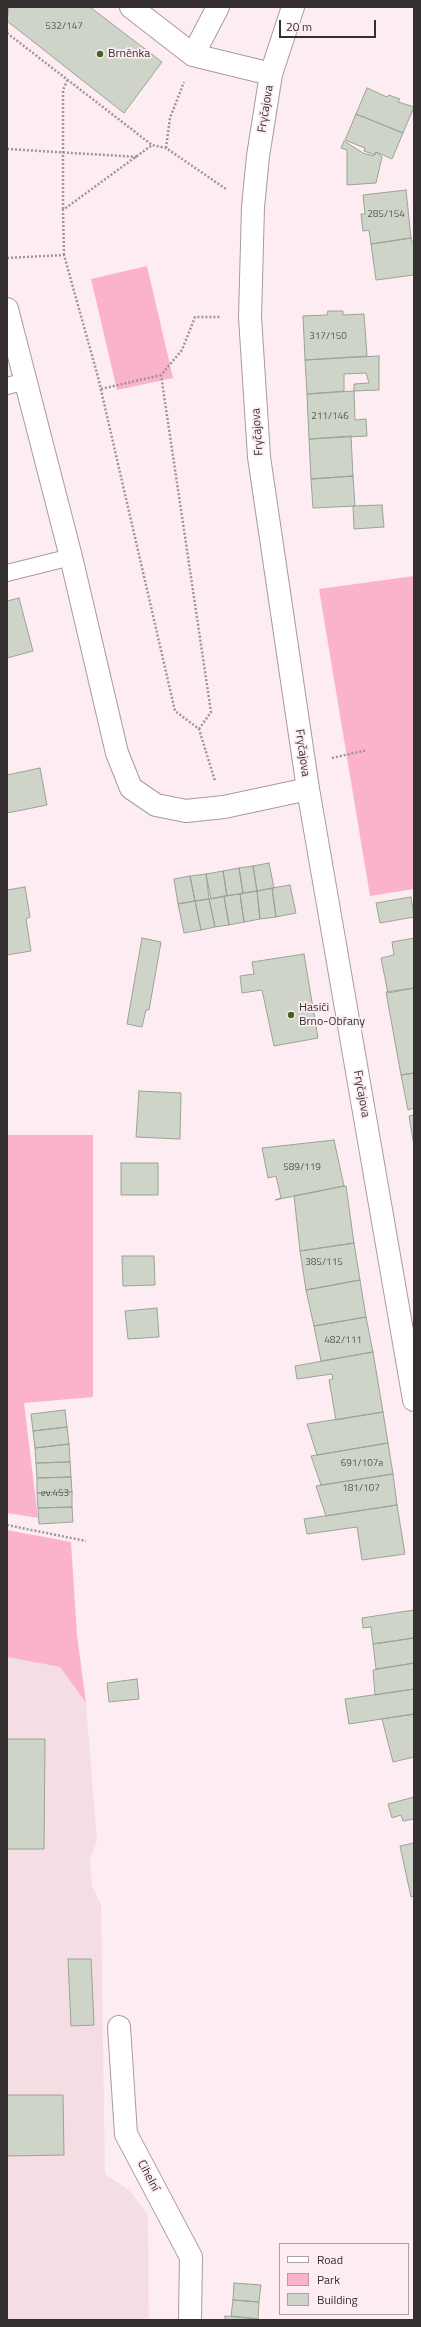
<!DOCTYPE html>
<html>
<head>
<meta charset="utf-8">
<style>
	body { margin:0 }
	#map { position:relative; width:421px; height:2327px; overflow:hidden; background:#fdedf2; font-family:"Titillium Web",sans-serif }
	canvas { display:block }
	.frame { position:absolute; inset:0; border:8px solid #352f31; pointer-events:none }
	.legend { position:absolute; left:279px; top:2243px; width:130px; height:72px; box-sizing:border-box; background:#fdedf2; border:1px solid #ada1a5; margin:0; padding:5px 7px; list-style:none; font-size:12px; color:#352f31 }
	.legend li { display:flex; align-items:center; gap:8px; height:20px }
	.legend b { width:20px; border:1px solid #ada1a5 }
	.scale { position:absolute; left:279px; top:20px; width:97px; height:18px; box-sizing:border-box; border:2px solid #352f31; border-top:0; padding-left:5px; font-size:12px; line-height:14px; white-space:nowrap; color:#352f31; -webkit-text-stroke:3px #fdedf2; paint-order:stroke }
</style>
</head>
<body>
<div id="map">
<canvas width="421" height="2327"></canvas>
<div class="frame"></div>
<ul class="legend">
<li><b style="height:5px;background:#fff"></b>Road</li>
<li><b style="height:11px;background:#fbb2cb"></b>Park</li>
<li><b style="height:11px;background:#ced4c8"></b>Building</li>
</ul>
<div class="scale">20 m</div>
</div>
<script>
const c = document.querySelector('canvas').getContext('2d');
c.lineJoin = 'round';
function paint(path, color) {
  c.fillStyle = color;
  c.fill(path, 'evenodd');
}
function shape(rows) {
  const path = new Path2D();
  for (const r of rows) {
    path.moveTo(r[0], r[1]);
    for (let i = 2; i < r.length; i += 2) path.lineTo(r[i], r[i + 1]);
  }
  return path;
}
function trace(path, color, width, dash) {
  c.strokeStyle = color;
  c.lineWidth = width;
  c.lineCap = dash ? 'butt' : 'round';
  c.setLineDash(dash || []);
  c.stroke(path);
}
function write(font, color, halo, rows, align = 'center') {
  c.font = font + ' "Titillium Web",sans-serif';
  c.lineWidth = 3.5;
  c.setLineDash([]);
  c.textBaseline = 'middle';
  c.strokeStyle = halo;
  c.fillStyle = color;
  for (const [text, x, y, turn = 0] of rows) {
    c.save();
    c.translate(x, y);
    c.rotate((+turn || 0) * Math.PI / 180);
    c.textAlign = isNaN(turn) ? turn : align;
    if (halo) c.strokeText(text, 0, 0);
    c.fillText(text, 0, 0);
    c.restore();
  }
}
const built = shape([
	[7,1657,60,1667,86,1703,97,1841,90,1860,92,1886,101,1905,105,2174,129,2190,148,2215,149,2320,7,2320]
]);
const green = shape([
	[147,266,173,378,117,390,91,279],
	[414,576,414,889,370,896,319,589],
	[7,1135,93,1135,93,1397,24,1403,38,1518,7,1513],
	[7,1530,71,1542,77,1635,86,1703,60,1667,7,1657]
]);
const building = shape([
	[9,7,90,7,162,62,124,113,7,21,9,7],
	[367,88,387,97,389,95,400,99,398,102,414,107,403,133,356,114,367,88],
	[356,114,403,133,392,159,376,152,375,155,364,151,365,148,345,140,356,114],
	[344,141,363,153,373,156,376,152,382,157,376,183,347,185,347,150,341,148,344,141],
	[406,190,411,238,371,244,369,230,363,231,361,214,365,214,363,195,406,190],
	[411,238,412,242,414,242,414,275,376,280,371,244,411,238],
	[328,311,343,311,343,315,364,314,367,356,305,360,303,316,327,315,328,311],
	[379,356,379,390,354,391,354,384,369,383,366,373,344,374,344,391,307,394,305,360,379,356],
	[354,391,355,420,366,419,367,436,309,439,307,394,354,391],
	[351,436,353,476,311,479,309,439,351,436],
	[353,476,355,506,313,508,311,479,353,476],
	[382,505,384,527,354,529,353,506,382,505],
	[19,598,33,651,7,658,7,601,19,598],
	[40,768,47,805,7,813,7,775,40,768],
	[269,863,274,888,257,891,253,866,269,863],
	[253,866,257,891,243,893,239,868,253,866],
	[239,868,243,893,227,896,223,871,239,868],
	[223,871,227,896,211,899,206,874,223,871],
	[206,874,209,899,195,901,190,876,206,874],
	[190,876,195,901,178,904,174,879,190,876],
	[290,885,296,913,276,917,272,888,290,885],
	[25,887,30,917,26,919,31,951,7,955,7,890,25,887],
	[272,888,276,917,260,919,257,891,272,888],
	[257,891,260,919,244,922,240,894,257,891],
	[240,894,244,922,229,925,224,896,240,894],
	[224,896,229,925,215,927,209,899,224,896],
	[411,897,414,917,380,923,376,903,411,897],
	[209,899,215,927,201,930,195,901,209,899],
	[195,901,201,930,184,933,178,904,195,901],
	[142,938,161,942,149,1010,146,1010,142,1027,127,1024,142,938],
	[414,938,414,988,388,993,381,958,394,955,392,942,414,938],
	[304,954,318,1038,274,1046,262,990,242,993,240,976,254,974,252,962,304,954],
	[414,988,414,1073,401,1075,386,992,414,988],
	[414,1073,414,1108,408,1110,401,1075,414,1073],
	[139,1091,181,1093,180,1139,136,1137,139,1091],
	[414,1115,414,1146,409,1116,414,1115],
	[334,1140,344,1186,275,1200,281,1198,276,1176,268,1178,262,1148,334,1140],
	[121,1163,158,1163,158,1195,121,1195,121,1163],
	[344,1186,346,1186,354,1243,300,1251,294,1196,344,1186],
	[354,1243,360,1280,306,1290,300,1251,354,1243],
	[122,1256,154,1256,155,1285,123,1286,122,1256],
	[360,1280,366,1317,314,1326,306,1290,360,1280],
	[157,1308,159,1337,128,1339,125,1311,157,1308],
	[366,1317,373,1352,321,1361,314,1326,366,1317],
	[373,1352,383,1412,336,1420,329,1380,333,1379,332,1374,297,1379,295,1366,373,1352],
	[65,1410,67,1427,33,1431,31,1414,65,1410],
	[383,1412,388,1443,317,1455,307,1424,383,1412],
	[67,1427,69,1444,35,1448,33,1431,67,1427],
	[388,1443,393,1474,321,1485,311,1456,388,1443],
	[69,1444,70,1462,36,1463,35,1448,69,1444],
	[70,1462,71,1477,37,1478,36,1463,70,1462],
	[393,1474,397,1505,326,1516,316,1486,393,1474],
	[71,1477,72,1492,37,1493,37,1478,71,1477],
	[72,1492,72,1507,38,1508,37,1493,72,1492],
	[397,1505,405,1554,362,1560,357,1527,307,1534,304,1519,397,1505],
	[72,1507,73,1522,39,1524,38,1508,72,1507],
	[414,1610,414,1638,373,1644,371,1627,363,1628,362,1618,414,1610],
	[414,1638,414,1663,376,1669,373,1644,414,1638],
	[414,1663,414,1689,375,1695,373,1670,414,1663],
	[137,1679,139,1699,109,1702,107,1683,137,1679],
	[414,1689,414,1714,349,1724,345,1699,414,1689],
	[414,1714,414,1757,393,1762,382,1719,414,1714],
	[7,1739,45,1739,44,1849,7,1849,7,1739],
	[414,1797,414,1819,403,1821,401,1815,392,1818,388,1804,414,1797],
	[414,1843,414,1896,411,1897,400,1846,414,1843],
	[68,1959,91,1959,94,2025,71,2026,68,1959],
	[7,2095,63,2095,64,2155,7,2156,7,2095],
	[234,2283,261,2285,259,2302,233,2300,234,2283],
	[233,2300,259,2302,258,2319,231,2316,233,2300],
	[225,2316,258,2319,258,2320,225,2320,225,2316]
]);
const path = shape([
	[7,33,152,145],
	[166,148,170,118,184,82],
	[7,149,138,157],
	[63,209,63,90,68,79],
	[64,255,63,210,152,145,166,148,226,189],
	[7,258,64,255,98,377,175,711,199,729,215,781],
	[101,389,161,375],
	[199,729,211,712,161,375,182,350,195,317,221,317],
	[332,758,367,750],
	[7,1525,86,1541]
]);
const service = shape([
	[7,386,26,381],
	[7,573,71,557]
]);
const minor = shape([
	[131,7,193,55,271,74],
	[193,55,218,7],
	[7,309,71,557,117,753,131,788,156,805,186,811,224,807,308,789],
	[119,2027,126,2134,191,2257,190,2320]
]);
const secondary = shape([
	[293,7,271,74,258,156,253,207,250,317,259,457,308,789,414,1400]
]);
const markers = [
	[100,54,4,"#46651b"],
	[291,1015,4,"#46651b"]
];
const numberNames = [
	["532/147",64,27],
	["285/154",386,215],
	["317/150",328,337],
	["211/146",330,417],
	["589/119",302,1168],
	["385/115",324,1263],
	["482/111",343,1341],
	["691/107a",362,1464],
	["181/107",361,1489],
	["ev.453",55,1494]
];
const poiNames = [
	["Brněnka",108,54],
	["Hasiči",299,1008],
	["Brno-Obřany",299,1022]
];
const streetNames = [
	["Fryčajova",266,109,-81],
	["Fryčajova",258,432,-94],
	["Fryčajova",302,753,82],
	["Fryčajova",361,1094,80],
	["Cihelní",148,2176,62]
];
paint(built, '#f5dde4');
paint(green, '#fbb2cb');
paint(building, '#ced4c8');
trace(building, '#9ca296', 1);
trace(service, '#a99a9e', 18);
trace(minor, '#a99a9e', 24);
trace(secondary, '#a99a9e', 24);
trace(path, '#a09498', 2.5, [2, 2]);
trace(service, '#fff', 16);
trace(minor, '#fff', 22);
trace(secondary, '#fff', 22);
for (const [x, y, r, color] of markers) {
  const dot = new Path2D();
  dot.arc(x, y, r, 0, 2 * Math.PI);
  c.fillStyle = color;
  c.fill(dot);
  trace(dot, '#fdedf2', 1.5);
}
write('10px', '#5b5857', null, numberNames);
write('12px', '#352f31', '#fdedf2', poiNames, 'left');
write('12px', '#352f31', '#fdedf2', streetNames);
</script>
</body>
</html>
